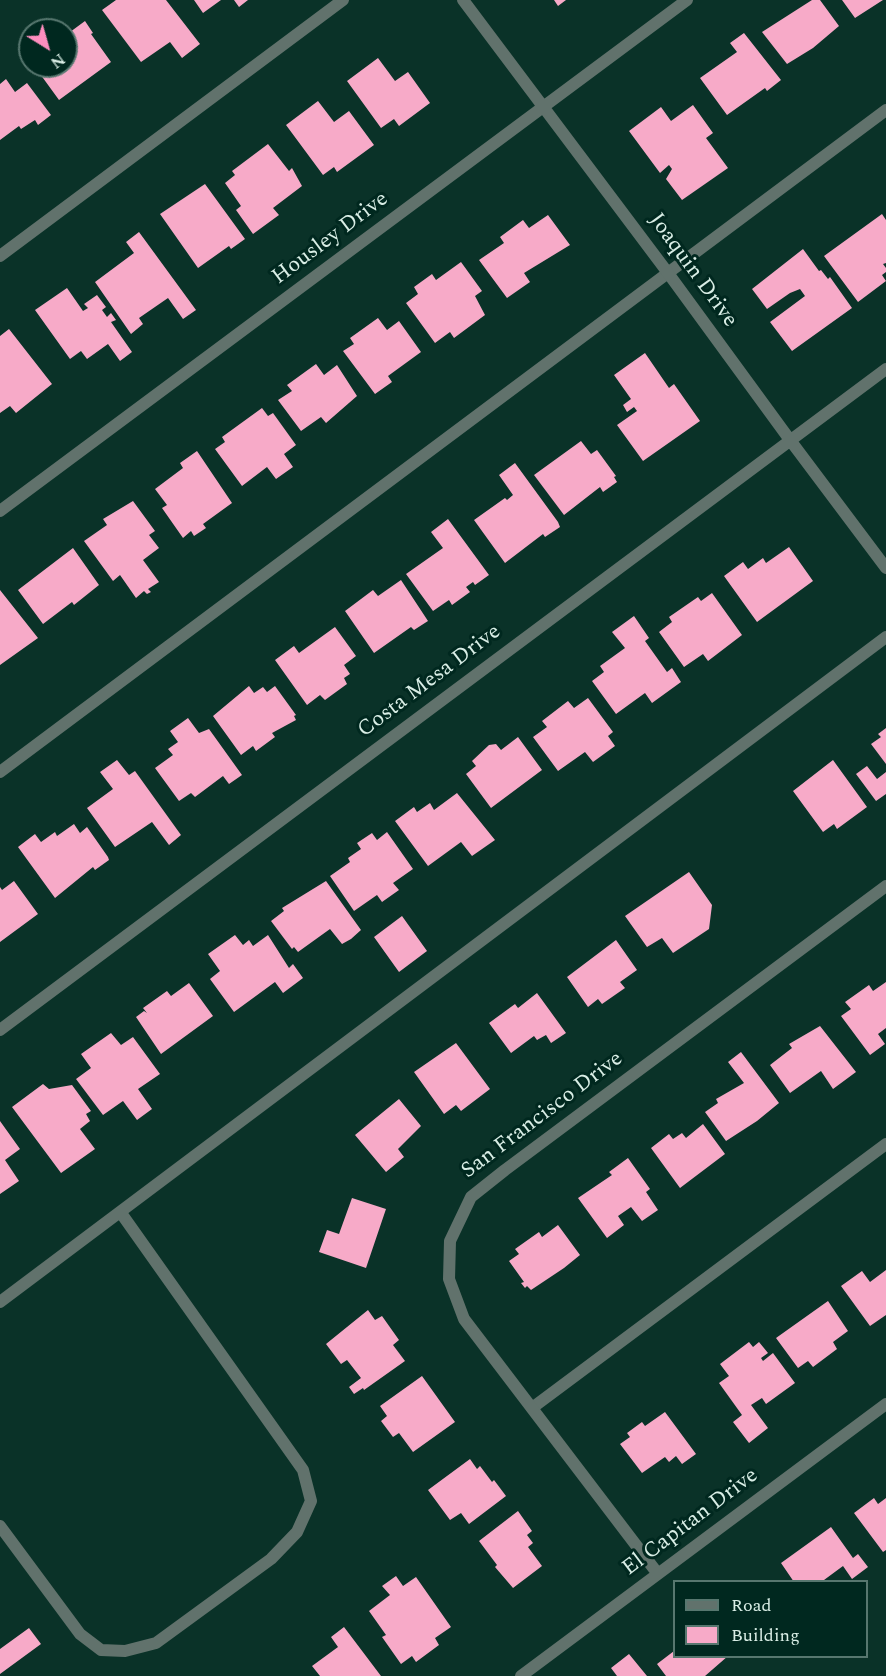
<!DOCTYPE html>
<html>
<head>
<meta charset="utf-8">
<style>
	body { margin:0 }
	#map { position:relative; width:886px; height:1676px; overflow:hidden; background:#0a3228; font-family:Spectral,serif }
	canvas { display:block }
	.legend { position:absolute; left:673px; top:1580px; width:195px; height:78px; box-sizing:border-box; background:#00281f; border:2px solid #57776f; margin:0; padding:8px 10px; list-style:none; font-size:18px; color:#d9eee6 }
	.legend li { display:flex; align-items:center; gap:12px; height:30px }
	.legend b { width:30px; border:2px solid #57776f }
	.north { position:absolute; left:18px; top:18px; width:60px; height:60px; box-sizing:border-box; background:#00281f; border:2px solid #57776f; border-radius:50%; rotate:143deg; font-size:16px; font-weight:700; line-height:24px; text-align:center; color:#d9eee6 }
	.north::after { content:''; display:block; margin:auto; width:21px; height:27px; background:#fd8ebe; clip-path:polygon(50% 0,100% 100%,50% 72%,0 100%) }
</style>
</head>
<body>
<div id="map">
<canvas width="886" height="1676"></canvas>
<ul class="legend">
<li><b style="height:8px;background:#61726c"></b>Road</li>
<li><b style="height:16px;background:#f7aac8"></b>Building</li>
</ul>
<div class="north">N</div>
</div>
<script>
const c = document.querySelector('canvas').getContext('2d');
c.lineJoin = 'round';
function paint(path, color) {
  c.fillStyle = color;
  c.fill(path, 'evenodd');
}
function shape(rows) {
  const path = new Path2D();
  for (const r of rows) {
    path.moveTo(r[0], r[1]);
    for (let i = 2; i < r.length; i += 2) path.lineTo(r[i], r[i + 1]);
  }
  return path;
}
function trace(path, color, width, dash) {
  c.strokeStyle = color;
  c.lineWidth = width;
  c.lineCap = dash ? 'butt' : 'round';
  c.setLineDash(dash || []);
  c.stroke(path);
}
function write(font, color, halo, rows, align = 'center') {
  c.font = font + ' Spectral,serif';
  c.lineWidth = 6;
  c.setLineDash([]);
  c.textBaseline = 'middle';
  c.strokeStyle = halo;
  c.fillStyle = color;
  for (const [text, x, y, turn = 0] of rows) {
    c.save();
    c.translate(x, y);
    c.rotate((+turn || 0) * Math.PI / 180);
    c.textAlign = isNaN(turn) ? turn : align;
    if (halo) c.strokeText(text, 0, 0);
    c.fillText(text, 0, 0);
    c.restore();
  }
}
const building = shape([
	[116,0,166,0,200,44,182,58,170,42,141,62,102,10],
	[194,0,221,0,203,13],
	[234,0,248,0,239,7],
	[554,0,566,0,558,6],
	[812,0,820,0,839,26,813,48,787,64,762,32],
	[842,0,883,0,855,18],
	[85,21,93,33,91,34,111,62,59,100,35,67,37,66,66,66,66,35],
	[744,33,781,80,767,91,765,88,727,115,700,78,737,52,730,43],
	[378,58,395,81,408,72,430,103,399,126,394,119,381,128,347,81],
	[6,79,15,92,27,83,51,115,38,125,35,120,21,129,19,126,0,140,0,84],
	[318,101,334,122,349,111,374,145,337,172,334,167,323,175,286,125],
	[693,105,713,133,706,138,728,168,682,200,666,179,672,169,669,165,660,173,629,131,661,107,671,121],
	[268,144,289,171,292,168,302,186,273,208,279,215,253,234,236,210,241,206,225,183,235,175,232,171],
	[205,184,245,239,231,249,229,246,198,268,160,214],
	[882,214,886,220,886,263,883,264,886,268,886,272,882,275,886,281,858,302,824,256],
	[548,215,570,245,524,273,530,282,507,298,479,260,504,243,500,237,523,220,529,228],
	[139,232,196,310,183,319,168,298,139,318,143,324,131,334,95,282,134,253,126,242],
	[803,249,819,271,821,270,828,279,830,277,852,308,792,351,770,322,805,296,800,289,790,293,767,309,752,289],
	[461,262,482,291,475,296,485,315,454,338,450,332,435,343,406,303,418,294,414,287,432,274,436,280],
	[67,288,83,311,88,308,84,304,97,295,106,307,102,310,107,317,111,313,116,320,111,322,132,352,120,361,108,344,87,359,81,351,70,359,35,310],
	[378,318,387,330,399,321,421,352,388,376,392,382,375,394,343,351,354,344,350,338],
	[9,329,52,384,16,413,10,406,0,413,0,336],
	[645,353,669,388,674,384,700,421,643,461,617,425,637,411,634,407,627,412,623,405,631,399,614,375],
	[316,364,324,375,337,365,357,396,326,423,321,417,301,431,278,400,292,391,287,385],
	[262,408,268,416,273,413,296,445,284,454,293,467,276,479,267,467,242,486,215,449,225,442,222,437],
	[581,441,591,454,597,450,616,476,614,477,617,482,603,492,600,487,564,515,534,475],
	[197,451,232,503,203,524,206,528,194,536,191,531,183,538,162,508,167,505,155,489,183,468,180,463],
	[515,463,558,522,560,527,545,537,543,534,505,563,474,520,505,498,507,500,513,495,499,475],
	[133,501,155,531,149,535,159,548,143,560,159,582,148,589,151,592,147,594,144,591,136,598,120,575,113,581,84,541,107,525,103,519],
	[448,519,489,575,475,585,473,582,466,587,470,592,452,605,449,600,433,611,406,574,443,548,431,532],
	[789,547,813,581,757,622,724,576,743,562,748,569,763,558,766,563],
	[73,548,99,585,74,605,72,602,43,624,18,590],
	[401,580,428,621,414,630,411,627,374,653,345,611,373,590,378,596],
	[0,590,38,638,0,665],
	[712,593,742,635,708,661,703,654,684,667,659,632,672,622,669,617,698,597,701,601],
	[634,616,649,638,645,641,667,672,672,668,681,682,652,703,645,693,616,714,592,681,604,672,600,666,625,648,612,632],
	[335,627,356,656,344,665,350,674,344,678,347,684,325,700,320,695,307,705,275,660,294,646,299,653],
	[249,686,254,693,263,687,267,692,275,686,296,715,294,716,296,720,272,733,275,737,256,751,253,746,241,755,213,716],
	[588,698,613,732,608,736,615,746,593,762,585,752,558,771,533,737,547,727,542,721,568,701,574,708],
	[188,718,199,733,209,729,242,775,229,784,223,776,195,797,191,793,179,801,155,768,173,755,168,749,178,742,170,731],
	[886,728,886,764,871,744,881,737,878,734],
	[518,737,542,770,491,808,466,774,476,766,472,761,489,745,496,744,501,750],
	[117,760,129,775,135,771,181,835,169,845,152,822,115,847,87,808,113,789,100,772],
	[833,760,867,807,837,829,834,824,823,832,793,791],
	[867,766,877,779,886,772,886,794,876,801,856,774],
	[457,793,495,840,472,856,461,842,428,866,395,821,414,807,417,812,430,803,434,810],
	[74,824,80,833,87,827,108,857,109,860,95,870,93,867,55,898,18,847,35,834,41,842,55,832,57,836],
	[387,832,413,869,393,883,399,890,382,902,377,895,354,911,330,876,350,862,348,858,361,849,357,843,372,833,377,840],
	[689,872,712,905,709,929,673,953,662,938,647,947,625,916],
	[14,881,38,914,0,942,0,887,2,890],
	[326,881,361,930,351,939,342,944,330,929,298,952,294,947,292,949,271,921,284,911,282,908],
	[402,916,427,951,399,972,374,937],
	[235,935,243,945,249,940,253,946,268,935,289,968,293,964,303,978,283,993,275,982,234,1012,210,979,220,971,208,954],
	[616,940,637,970,620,982,625,988,602,1004,598,999,588,1007,567,977],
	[886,982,886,1028,878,1034,885,1044,870,1055,841,1016,851,1009,845,1002,869,985,873,991],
	[189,983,213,1016,161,1054,136,1017,144,1011,147,1013,143,1008,167,991,171,996],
	[537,993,566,1033,551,1043,546,1035,537,1040,534,1036,511,1053,489,1023,515,1004,518,1008],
	[820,1026,856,1072,833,1089,821,1071,790,1093,770,1065,792,1048,789,1044],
	[111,1033,121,1045,133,1037,160,1074,138,1089,152,1109,137,1120,123,1101,103,1115,76,1079,91,1068,81,1054],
	[456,1043,490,1089,461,1111,456,1105,444,1114,414,1072],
	[741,1052,779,1103,757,1121,726,1141,705,1112,718,1103,716,1099,744,1083,728,1062],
	[43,1084,49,1089,72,1085,91,1111,86,1114,90,1121,80,1129,95,1149,61,1173,12,1107],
	[399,1099,421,1126,398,1149,404,1157,386,1172,355,1135],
	[0,1121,20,1149,5,1160,19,1181,0,1194],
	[703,1124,725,1154,680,1188,651,1148,669,1134,673,1139,682,1133,686,1138],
	[628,1158,650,1189,646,1192,658,1210,642,1221,631,1207,618,1216,624,1225,607,1238,578,1198,612,1175,609,1172],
	[352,1198,386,1209,366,1268,319,1252,327,1230,339,1234],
	[558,1225,580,1255,564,1268,531,1290,527,1286,525,1288,521,1283,524,1282,509,1261,519,1254,515,1249,539,1232,542,1237],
	[886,1270,886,1315,870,1326,841,1286,862,1271,870,1282],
	[828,1301,848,1331,833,1342,837,1349,813,1367,808,1361,798,1368,776,1338],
	[368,1310,375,1320,382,1316,399,1340,393,1345,405,1361,364,1390,363,1388,354,1394,349,1387,361,1378,347,1360,341,1364,326,1344],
	[749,1342,753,1347,759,1342,768,1353,761,1358,763,1361,773,1353,795,1383,766,1404,762,1398,751,1405,768,1428,749,1443,733,1422,742,1415,719,1383,729,1376,720,1364],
	[422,1376,455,1422,413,1452,399,1433,393,1437,381,1421,387,1416,380,1406],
	[665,1412,696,1454,682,1464,676,1456,669,1462,665,1457,642,1473,620,1444,630,1437,627,1433,642,1422,645,1426],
	[470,1459,477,1469,480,1466,492,1482,494,1480,506,1496,469,1524,461,1513,450,1520,428,1490],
	[874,1498,878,1504,886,1498,886,1550,883,1552,854,1513],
	[518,1511,532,1531,527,1535,533,1543,528,1547,542,1566,513,1588,495,1567,497,1565,479,1541],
	[831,1527,853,1558,858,1554,868,1567,852,1579,843,1566,824,1580,825,1582,794,1582,781,1563],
	[396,1576,403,1586,416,1577,451,1627,435,1638,439,1645,416,1662,412,1656,401,1664,382,1637,386,1635,369,1611,390,1595,382,1586],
	[344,1627,381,1676,320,1676,312,1666,338,1647,331,1637],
	[29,1628,41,1644,0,1674,0,1649],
	[674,1651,674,1656,728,1656,705,1676,666,1676,657,1664],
	[629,1654,647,1676,617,1676,611,1668]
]);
const lane = shape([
	[0,256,343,0],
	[0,772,886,110],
	[0,1302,886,637],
	[532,1408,886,1144],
	[0,1526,80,1634,101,1650,125,1651,156,1643,271,1559,297,1532,311,1501,303,1470,121,1213]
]);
const street = shape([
	[463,0,668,273,790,440,886,568],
	[0,511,687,0],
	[0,1030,886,369],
	[658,1574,464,1319,449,1279,450,1241,471,1197,505,1170,886,886],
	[521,1676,886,1404]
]);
const streetNames = [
	["Housley Drive",331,239,-37],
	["Joaquin Drive",692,271,54],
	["Costa Mesa Drive",430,682,-37],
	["San Francisco Drive",543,1116,-37],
	["El Capitan Drive",691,1523,-37]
];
paint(building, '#f7aac8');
trace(lane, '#61726c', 12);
trace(street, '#61726c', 12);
write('22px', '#d9eee6', '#00281f', streetNames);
</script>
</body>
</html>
